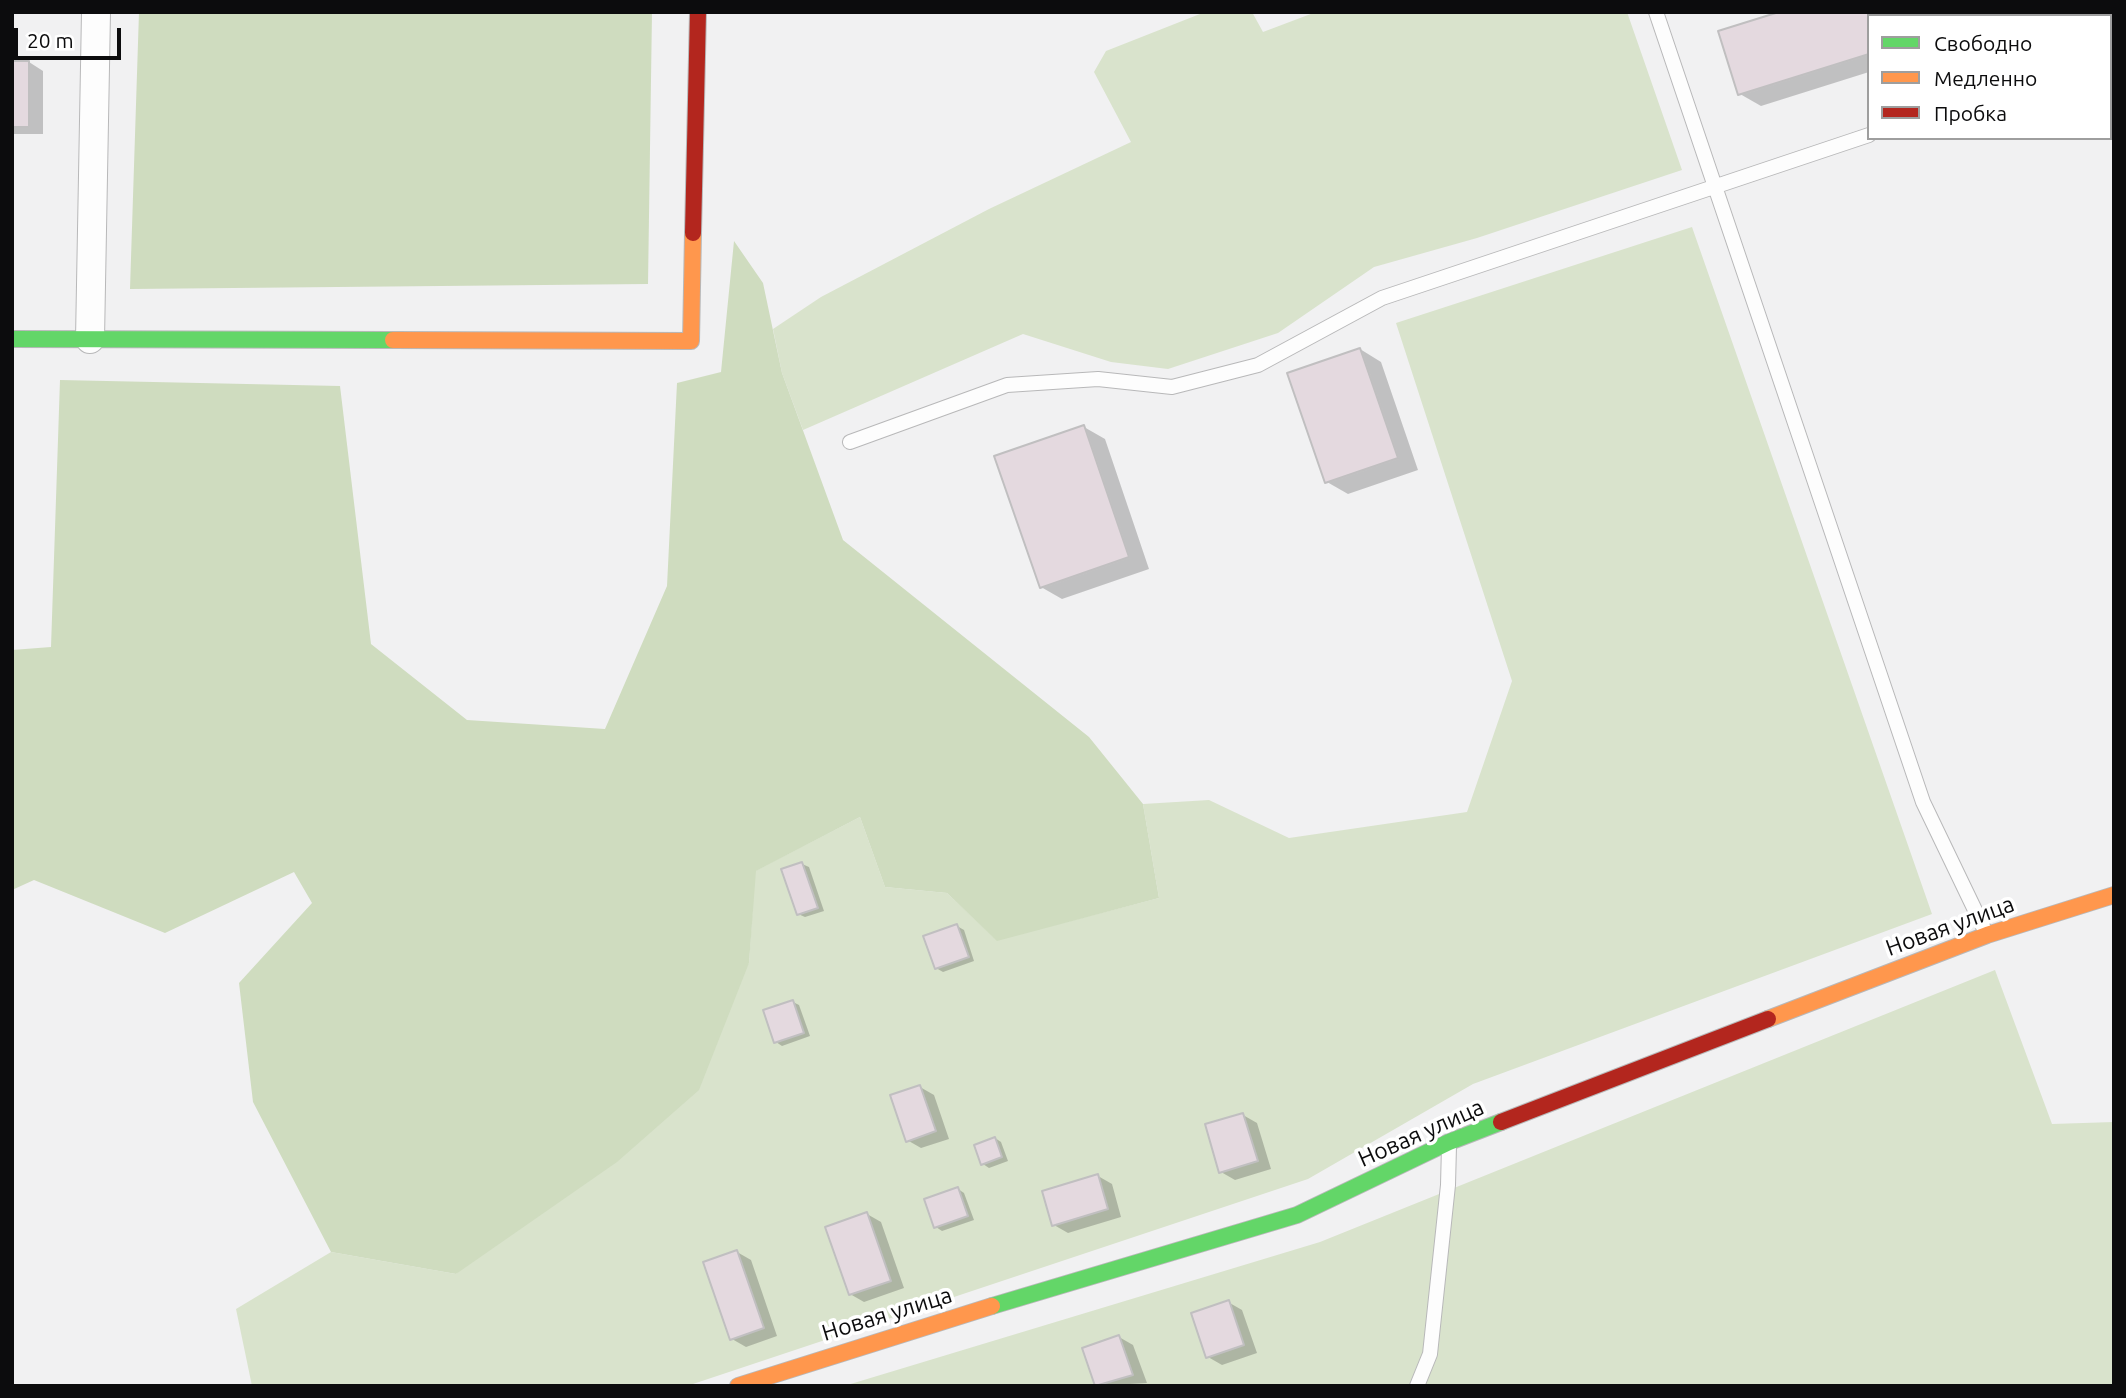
<!DOCTYPE html>
<html>
<head>
<meta charset="utf-8">
<style>
	body { margin:0 }
	#map { position:relative; width:2126px; height:1398px; overflow:hidden; background:#f1f1f2; font-family:Ubuntu,sans-serif }
	canvas { display:block }
	.frame { position:absolute; inset:0; border:14px solid #0c0c0d; pointer-events:none }
	.legend { position:absolute; left:1867px; top:14px; width:245px; height:126px; box-sizing:border-box; background:#fff; border:2px solid #9e9e9e; margin:0; padding:9px 12px; list-style:none; font-size:21px; color:#0c0c0d }
	.legend li { display:flex; align-items:center; gap:14px; height:35px }
	.legend b { width:35px; border:2px solid #9e9e9e }
	.scale { position:absolute; left:14px; top:28px; width:107px; height:32px; box-sizing:border-box; border:4px solid #0c0c0d; border-top:0; padding-left:9px; font-size:21px; line-height:24px; white-space:nowrap; color:#0c0c0d; -webkit-text-stroke:5px #fff; paint-order:stroke }
</style>
</head>
<body>
<div id="map">
<canvas width="2126" height="1398"></canvas>
<div class="frame"></div>
<ul class="legend">
<li><b style="height:9px;background:#63d668"></b>Свободно</li>
<li><b style="height:9px;background:#ff974d"></b>Медленно</li>
<li><b style="height:9px;background:#b3261e"></b>Пробка</li>
</ul>
<div class="scale">20 m</div>
</div>
<script>
const c = document.querySelector('canvas').getContext('2d');
c.lineJoin = 'round';
function paint(path, color) {
  c.fillStyle = color;
  c.fill(path, 'evenodd');
}
function shape(rows) {
  const path = new Path2D();
  for (const r of rows) {
    path.moveTo(r[0], r[1]);
    for (let i = 2; i < r.length; i += 2) path.lineTo(r[i], r[i + 1]);
  }
  return path;
}
function trace(path, color, width, dash) {
  c.strokeStyle = color;
  c.lineWidth = width;
  c.lineCap = dash ? 'butt' : 'round';
  c.setLineDash(dash || []);
  c.stroke(path);
}
function write(font, color, halo, rows, align = 'center') {
  c.font = font + ' Ubuntu,sans-serif';
  c.lineWidth = 7;
  c.setLineDash([]);
  c.textBaseline = 'middle';
  c.strokeStyle = halo;
  c.fillStyle = color;
  for (const [text, x, y, turn = 0] of rows) {
    c.save();
    c.translate(x, y);
    c.rotate((+turn || 0) * Math.PI / 180);
    c.textAlign = isNaN(turn) ? turn : align;
    if (halo) c.strokeText(text, 0, 0);
    c.fillText(text, 0, 0);
    c.restore();
  }
}
const green = shape([
	[1205,12,1252,12,1263,32,1316,12,1627,12,1682,170,1477,238,1374,267,1278,333,1168,369,1111,362,1023,334,803,430,782,373,773,329,821,297,989,209,1131,142,1094,72,1106,51],
	[1692,227,1932,914,1473,1084,1308,1179,687,1386,252,1386,236,1309,331,1252,456,1274,749,963,755,871,860,817,885,887,947,893,997,940,1159,898,1143,804,1209,800,1289,838,1467,812,1512,681,1396,323],
	[1995,970,2052,1124,2114,1122,2114,1386,844,1386,1320,1242]
]);
const forest = shape([
	[139,12,652,12,648,284,130,289],
	[734,241,763,283,782,373,843,540,1089,737,1143,804,1159,898,997,941,947,893,885,887,860,817,756,871,749,963,699,1090,617,1162,456,1274,331,1252,253,1102,239,983,312,903,294,872,165,933,34,880,12,890,12,650,51,647,60,380,340,386,371,644,467,720,605,729,667,586,677,383,721,372]
]);
const shadow = shape([
	[1784,12,1899,12,1900,16,1869,16,1869,72,1761,106,1740,94],
	[2051,12,2075,12,2064,16],
	[12,62,29,62,43,71,43,134,12,134],
	[1360,349,1381,362,1418,470,1348,494,1327,482],
	[1084,427,1105,439,1149,569,1062,599,1041,587],
	[802,864,809,867,824,911,805,917,798,914],
	[957,926,964,930,974,961,943,972,936,968],
	[793,1002,799,1005,810,1036,782,1046,776,1042],
	[920,1087,934,1095,949,1139,921,1148,907,1140],
	[1243,1115,1257,1123,1271,1169,1235,1180,1221,1172],
	[995,1138,1001,1142,1008,1161,989,1168,983,1164],
	[1098,1176,1112,1184,1121,1217,1068,1233,1054,1225],
	[958,1189,964,1193,974,1220,942,1231,936,1227],
	[867,1214,881,1222,904,1288,864,1302,850,1294],
	[737,1252,751,1260,777,1336,746,1347,732,1339],
	[1228,1302,1242,1310,1257,1353,1222,1365,1208,1357],
	[1119,1337,1133,1345,1147,1383,1096,1386,1084,1349]
]);
const building = shape([
	[1779,12,1883,12,1884,16,1869,16,1869,54,1738,95,1718,31,1779,12],
	[12,61,29,61,29,127,12,127,12,61],
	[1360,348,1398,458,1325,483,1287,373,1360,348],
	[1084,425,1129,557,1040,588,994,456,1084,425],
	[802,862,818,908,797,915,781,869,802,862],
	[957,924,969,957,935,969,923,936,957,924],
	[793,1000,804,1033,774,1043,763,1010,793,1000],
	[920,1085,936,1131,906,1142,890,1095,920,1085],
	[1243,1113,1258,1161,1219,1173,1205,1124,1243,1113],
	[995,1137,1002,1157,981,1165,974,1145,995,1137],
	[1098,1174,1108,1209,1052,1226,1042,1191,1098,1174],
	[958,1187,968,1216,934,1228,924,1199,958,1187],
	[867,1212,891,1281,849,1295,825,1227,867,1212],
	[737,1250,764,1328,730,1340,703,1262,737,1250],
	[1229,1300,1244,1345,1206,1358,1191,1313,1229,1300],
	[1119,1335,1133,1375,1095,1386,1082,1348,1119,1335]
]);
const lane = shape([
	[1656,12,1923,802,1986,933],
	[2110,55,2114,54],
	[850,442,1007,385,1098,379,1172,387,1258,365,1382,298,1869,135],
	[1417,1386,1430,1354,1448,1185,1449,1146]
]);
const street = shape([
	[90,339,96,12]
]);
const fast = shape([
	[12,339,393,340],
	[992,1306,1297,1215,1449,1142,1501,1122]
]);
const slow = shape([
	[393,340,691,341,693,233],
	[1768,1019,1987,935,2114,895],
	[738,1386,992,1306]
]);
const jam = shape([
	[693,233,698,12],
	[1501,1122,1768,1019]
]);
const streetNames = [
	["Новая улица",1950,926,-20],
	["Новая улица",1421,1133,-24],
	["Новая улица",887,1314,-17]
];
paint(green, '#d9e3cc');
paint(forest, '#cfdcbf');
paint(shadow, '#0003');
paint(building, '#e4d9df');
trace(building, '#c0bfc0', 2);
trace(lane, '#b8b8b9', 16);
trace(street, '#b8b8b9', 30);
trace(fast, '#b8b8b9', 18);
trace(slow, '#b8b8b9', 18);
trace(jam, '#b8b8b9', 18);
trace(lane, '#fdfdfd', 14);
trace(street, '#fdfdfd', 28);
trace(fast, '#63d668', 16);
trace(slow, '#ff974d', 16);
trace(jam, '#b3261e', 16);
write('23px', '#0c0c0d', '#fff', streetNames);
</script>
</body>
</html>
